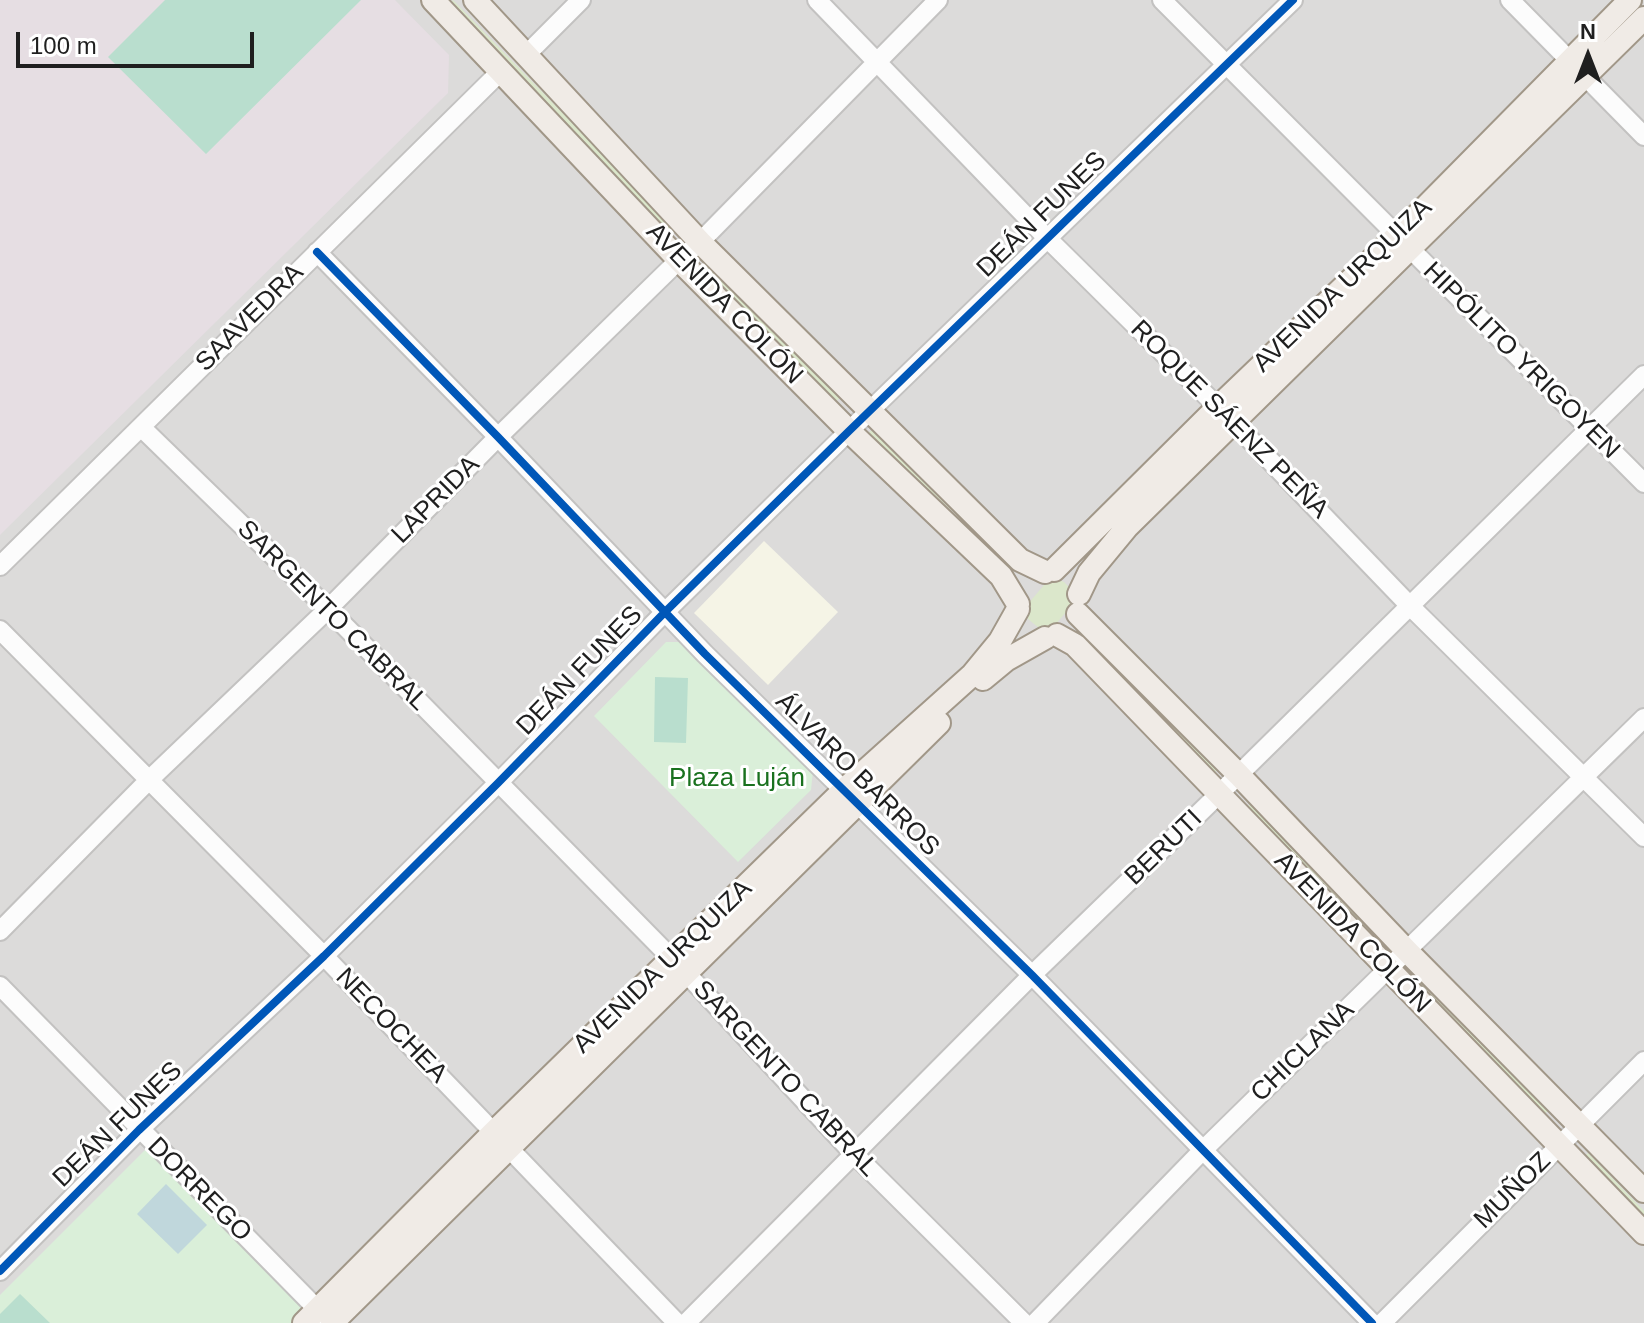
<!DOCTYPE html>
<html>
<head>
<meta charset="utf-8">
<style>
	body { margin:0 }
	#map { position:relative; width:1644px; height:1323px; overflow:hidden; background:#edebe9; font-family:Arial,sans-serif }
	canvas { display:block }
	.north { position:absolute; left:1548px; top:16px; width:80px; height:80px; -webkit-text-stroke:6px #fff; paint-order:stroke; rotate:0deg; font-size:22px; font-weight:700; line-height:32px; text-align:center; color:#1f1f1f }
	.north::after { content:''; display:block; margin:auto; width:28px; height:36px; background:#1f1f1f; clip-path:polygon(50% 0,100% 100%,50% 72%,0 100%) }
	.scale { position:absolute; left:16px; top:32px; width:238px; height:36px; box-sizing:border-box; border:4px solid #1f1f1f; border-top:0; padding-left:10px; font-size:24px; line-height:28px; white-space:nowrap; color:#1f1f1f; -webkit-text-stroke:6px #fff; paint-order:stroke }
</style>
</head>
<body>
<div id="map">
<canvas width="1644" height="1323"></canvas>
<div class="north">N</div>
<div class="scale">100 m</div>
</div>
<script>
const c = document.querySelector('canvas').getContext('2d');
c.lineJoin = 'round';
function paint(path, color) {
  c.fillStyle = color;
  c.fill(path, 'evenodd');
}
function shape(rows) {
  const path = new Path2D();
  for (const r of rows) {
    path.moveTo(r[0], r[1]);
    for (let i = 2; i < r.length; i += 2) path.lineTo(r[i], r[i + 1]);
  }
  return path;
}
function trace(path, color, width, dash) {
  c.strokeStyle = color;
  c.lineWidth = width;
  c.lineCap = dash ? 'butt' : 'round';
  c.setLineDash(dash || []);
  c.stroke(path);
}
function write(font, color, halo, rows, align = 'center') {
  c.font = font + ' Arial,sans-serif';
  c.lineWidth = 6;
  c.setLineDash([]);
  c.textBaseline = 'middle';
  c.strokeStyle = halo;
  c.fillStyle = color;
  for (const [text, x, y, turn = 0] of rows) {
    c.save();
    c.translate(x, y);
    c.rotate((+turn || 0) * Math.PI / 180);
    c.textAlign = isNaN(turn) ? turn : align;
    if (halo) c.strokeText(text, 0, 0);
    c.fillText(text, 0, 0);
    c.restore();
  }
}
const residential = shape([
	[0,0,1644,0,1644,1323,0,1323]
]);
const industrial = shape([
	[0,0,395,0,449,55,448,93,0,535]
]);
const education = shape([
	[764,541,838,612,768,685,694,613]
]);
const grass = shape([
	[453,0,673,227,669,231,448,4],
	[710,263,840,398,835,402,705,267],
	[873,429,1003,564,998,568,868,433],
	[1057,579,1064,582,1073,591,1073,604,1055,625,1039,628,1028,619,1027,605,1044,585],
	[1087,635,1217,770,1213,774,1083,639],
	[1251,803,1382,937,1377,942,1247,807],
	[1418,976,1548,1111,1543,1115,1413,980],
	[1588,1153,1644,1211,1644,1220,1584,1157]
]);
const park = shape([
	[666,642,681,642,813,770,811,790,738,862,594,716],
	[153,1142,314,1303,293,1323,0,1323,0,1295]
]);
const pitch = shape([
	[165,0,361,0,206,154,108,57],
	[655,677,688,678,686,743,654,742],
	[20,1294,50,1323,0,1323,0,1314]
]);
const water = shape([
	[166,1184,207,1225,178,1254,137,1214]
]);
const minor = shape([
	[817,0,1046,237,1234,423,1410,606,1644,837],
	[1162,0,1644,483],
	[1510,0,1644,136],
	[526,55,581,0],
	[317,252,498,437,705,654,1032,975,1372,1323],
	[141,427,328,609,687,974,853,1153,1024,1323],
	[0,566,501,71],
	[0,630,324,956,677,1323],
	[0,931,150,779,328,609,498,437,679,260,700,242,938,0],
	[0,986,326,1318],
	[0,1271,139,1130,324,956,498,783,665,612,849,431,1293,0],
	[686,1323,1032,975,1219,794,1644,375],
	[1035,1323,1202,1151,1644,718],
	[1382,1323,1644,1061]
]);
const major = shape([
	[433,0,679,260,849,431,1001,576,1018,604],
	[475,0,700,242,1020,560,1045,572],
	[1054,570,1218,407,1396,237,1630,0],
	[1079,594,1089,573,1127,527,1644,18],
	[1078,614,1239,775,1407,951,1644,1191],
	[1057,635,1075,645,1644,1233],
	[983,679,1006,660,1045,638],
	[304,1323,494,1132,845,789,972,675,1000,641,1018,609],
	[332,1323,939,723]
]);
const cycleway = shape([
	[317,252,498,437,705,654,1032,975,1372,1323],
	[0,1271,139,1130,324,956,498,783,665,612,849,431,1293,0]
]);
const streetNames = [
	["DEÁN FUNES",1042,215,-44],
	["AVENIDA URQUIZA",1343,286,-44],
	["AVENIDA COLÓN",724,304,46],
	["SAAVEDRA",250,318,-45],
	["HIPÓLITO YRIGOYEN",1521,361,45],
	["ROQUE SÁENZ PEÑA",1229,420,45],
	["LAPRIDA",436,500,-45],
	["SARGENTO CABRAL",332,616,45],
	["DEÁN FUNES",580,671,-46],
	["ÁLVARO BARROS",857,775,45],
	["BERUTI",1164,848,-44],
	["AVENIDA COLÓN",1352,933,46],
	["AVENIDA URQUIZA",663,967,-44],
	["NECOCHEA",391,1026,46],
	["CHICLANA",1303,1052,-44],
	["SARGENTO CABRAL",785,1079,47],
	["DEÁN FUNES",118,1125,-44],
	["DORREGO",199,1190,45],
	["MUÑOZ",1513,1191,-45]
];
const parkNames = [
	["Plaza Luján",737,779]
];
paint(residential, '#dcdbda');
paint(industrial, '#e6dee3');
paint(education, '#f5f4e6');
paint(grass, '#dbe7cb');
paint(park, '#daefd9');
paint(pitch, '#b9dece');
paint(water, '#c0d7dc');
trace(minor, '#c3c2c1', 22);
trace(major, '#a19788', 26);
trace(minor, '#fcfcfc', 18);
trace(major, '#f0ebe6', 22);
trace(cycleway, '#0057b8', 8);
write('26px', '#1f1f1f', '#fff', streetNames);
write('26px', '#19711e', '#fff', parkNames);
</script>
</body>
</html>
